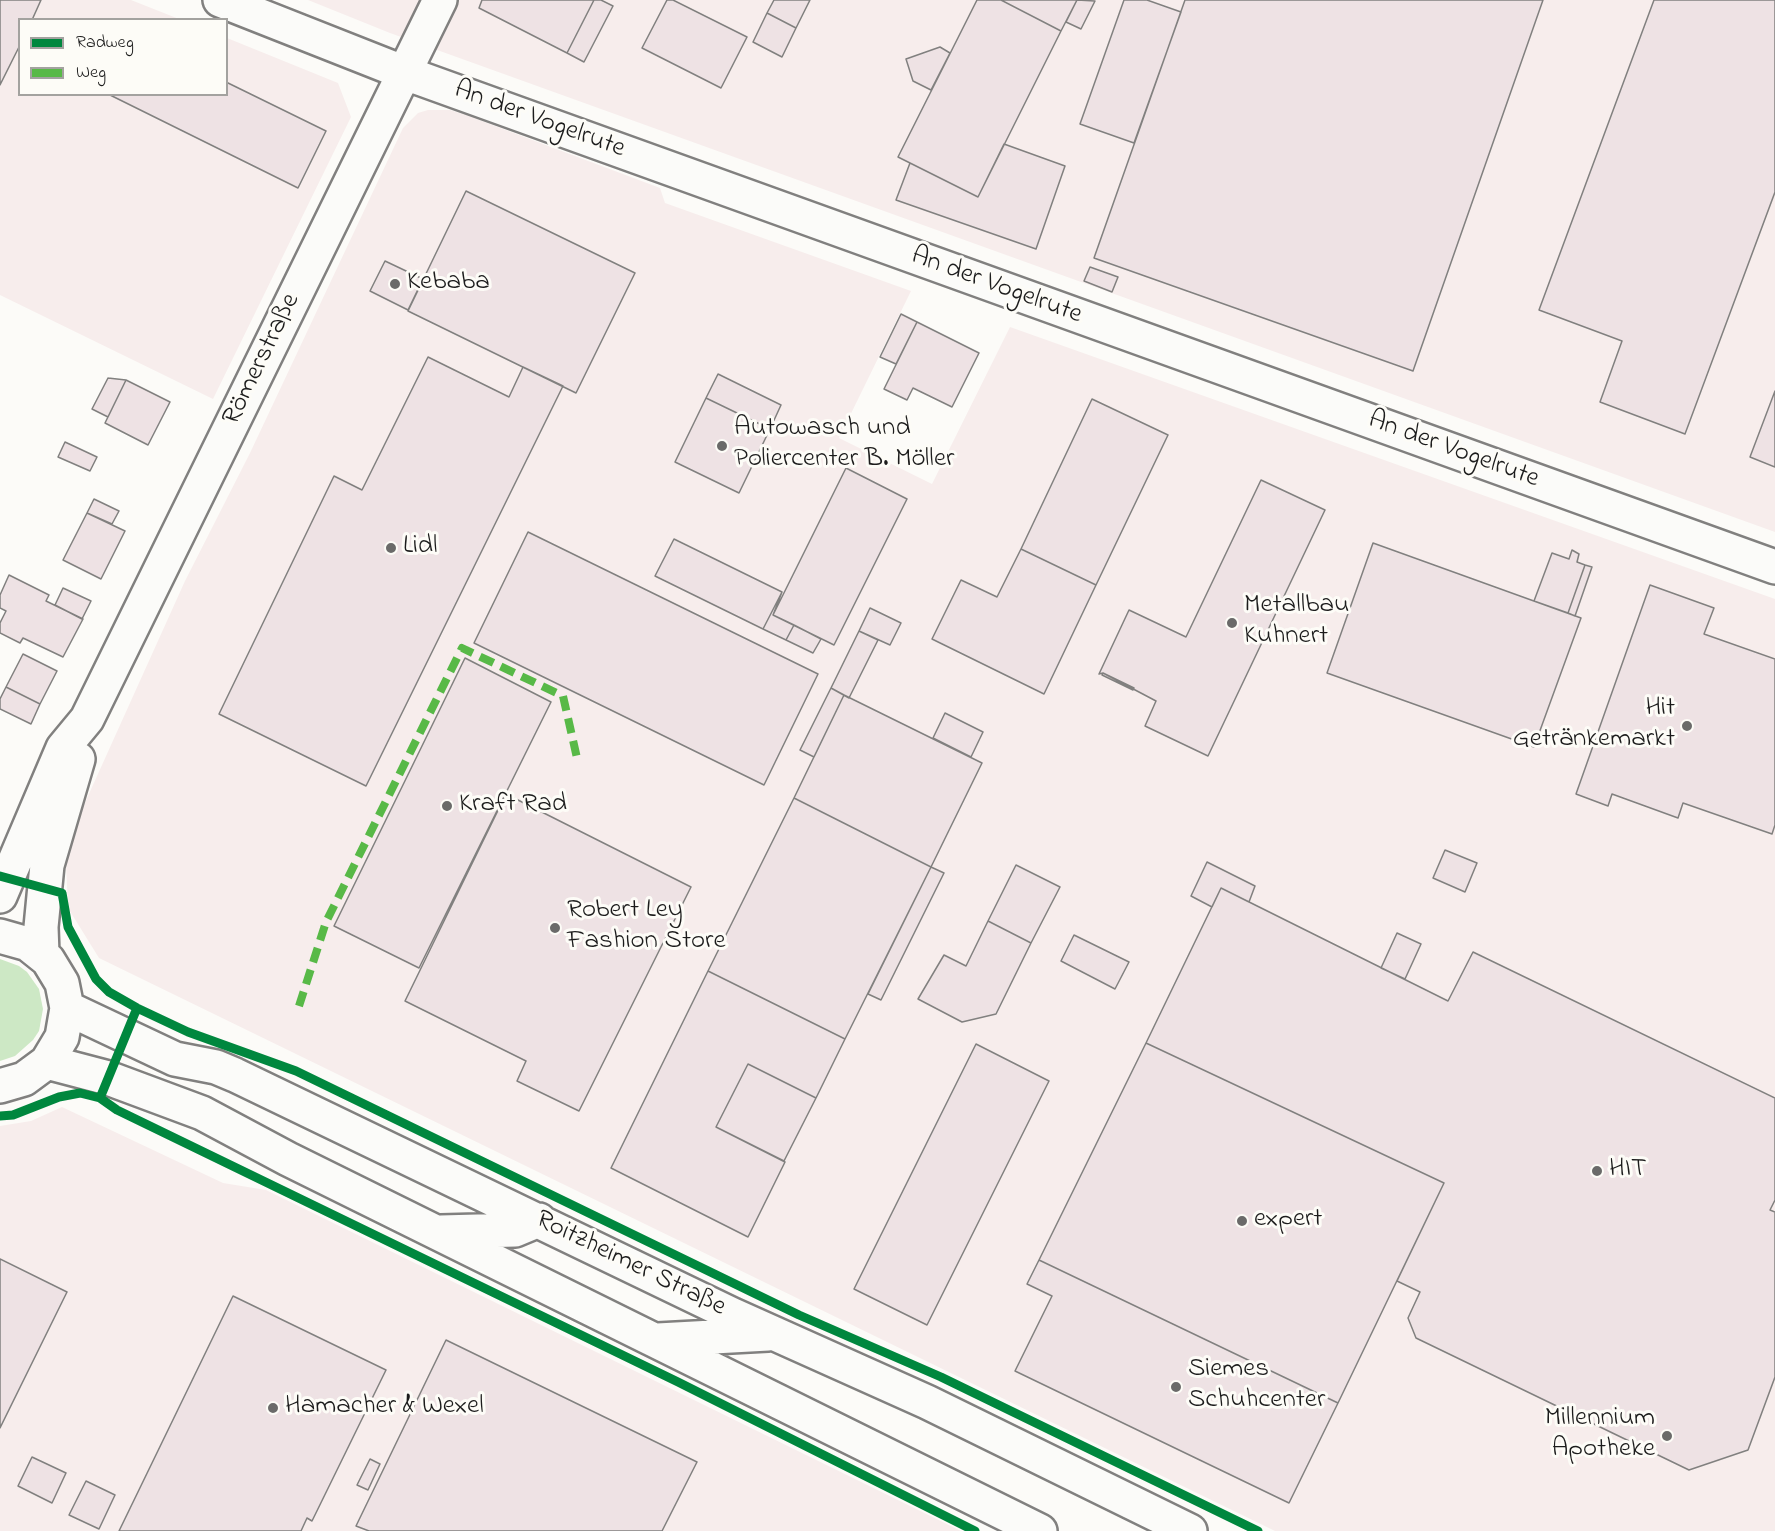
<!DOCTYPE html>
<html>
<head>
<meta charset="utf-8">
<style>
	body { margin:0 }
	#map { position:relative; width:1775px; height:1531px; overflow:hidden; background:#fcfbf8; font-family:"Indie Flower",sans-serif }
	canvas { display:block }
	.legend { position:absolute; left:18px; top:18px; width:210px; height:78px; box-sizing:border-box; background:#fdfcf7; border:2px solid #a3a29f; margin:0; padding:8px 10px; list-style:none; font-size:18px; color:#1c1c1c }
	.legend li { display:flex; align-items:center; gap:12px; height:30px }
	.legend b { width:30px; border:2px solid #a3a29f }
</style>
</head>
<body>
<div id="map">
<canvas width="1775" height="1531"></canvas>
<ul class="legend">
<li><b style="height:8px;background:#00873e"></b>Radweg</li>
<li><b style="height:8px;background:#58b947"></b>Weg</li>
</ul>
</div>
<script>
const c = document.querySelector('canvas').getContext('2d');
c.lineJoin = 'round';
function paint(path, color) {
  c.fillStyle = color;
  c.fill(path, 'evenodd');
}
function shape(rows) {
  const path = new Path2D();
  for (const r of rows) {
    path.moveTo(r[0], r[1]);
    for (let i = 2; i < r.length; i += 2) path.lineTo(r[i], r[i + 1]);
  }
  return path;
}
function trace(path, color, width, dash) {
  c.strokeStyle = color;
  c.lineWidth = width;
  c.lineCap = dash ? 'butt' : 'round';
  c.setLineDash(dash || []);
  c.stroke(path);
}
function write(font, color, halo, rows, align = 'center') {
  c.font = font + ' "Indie Flower",sans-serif';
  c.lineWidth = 6;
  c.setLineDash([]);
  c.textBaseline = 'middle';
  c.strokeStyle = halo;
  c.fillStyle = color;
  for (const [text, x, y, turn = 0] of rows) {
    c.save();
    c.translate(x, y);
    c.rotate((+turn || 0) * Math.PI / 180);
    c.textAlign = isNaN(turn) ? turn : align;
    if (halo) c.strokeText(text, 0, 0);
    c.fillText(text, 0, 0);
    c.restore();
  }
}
const built = shape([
	[0,0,131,0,179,19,20,20,20,94,226,94,227,38,338,83,351,117,213,399,0,295],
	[308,0,1775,0,1775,532,390,33],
	[428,110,450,110,466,115,660,188,665,203,911,291,839,438,932,484,1010,327,1775,599,1775,1531,1275,1531,99,958,68,908,66,864,79,816,185,581,250,453,403,128,418,113],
	[62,1107,223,1183,266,1190,961,1531,0,1531,0,1126,31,1121]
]);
const green = shape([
	[0,959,19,966,27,972,39,989,43,1009,39,1031,33,1040,15,1056,0,1061]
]);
const building = shape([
	[0,0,41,0,32,20,20,20,20,45,0,85,0,0],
	[482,0,594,0,567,53,479,8,482,0],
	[594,0,601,0,613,6,584,62,567,53,594,0],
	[667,0,673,0,747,37,721,88,642,48,667,0],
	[774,0,810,0,796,28,767,13,774,0],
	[977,0,1001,0,1061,31,978,197,898,157,977,0],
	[1001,0,1077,0,1061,31,1001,0],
	[1077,0,1095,1,1081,29,1066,22,1077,0],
	[1124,0,1147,0,1181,12,1134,143,1080,124,1124,0],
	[1185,0,1543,0,1413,371,1094,258,1185,0],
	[1654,0,1775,0,1775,192,1685,434,1600,402,1622,341,1539,310,1654,0],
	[767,13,796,28,782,57,753,42,767,13],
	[940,47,950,53,931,90,913,81,906,59,940,47],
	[226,82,326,131,298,188,108,94,226,94,226,82],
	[1004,144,1065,166,1036,249,896,200,910,163,978,197,1004,144],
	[466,191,635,273,576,393,408,311,466,191],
	[385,261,423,279,408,310,370,291,385,261],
	[1090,267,1118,277,1112,292,1084,281,1090,267],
	[901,314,917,322,896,364,880,357,901,314],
	[917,322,979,353,952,407,913,388,907,400,884,389,917,322],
	[428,357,509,397,523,367,563,386,366,786,219,714,334,476,362,490,428,357],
	[718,374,781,405,770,429,706,398,718,374],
	[108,378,126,380,108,417,92,409,108,378],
	[126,380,170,402,148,445,105,423,126,380],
	[1775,391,1775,467,1750,457,1775,391],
	[706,398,770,429,739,493,675,462,706,398],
	[1092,399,1168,435,1096,585,1021,549,1092,399],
	[65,442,97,457,90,471,58,457,65,442],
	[846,468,907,499,834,645,773,615,846,468],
	[1261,480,1325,510,1208,756,1145,726,1156,701,1103,673,1099,674,1129,610,1186,637,1261,480],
	[94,499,119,511,112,524,87,513,94,499],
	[87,513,125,531,101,579,63,560,87,513],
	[528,532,818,674,764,785,474,643,528,532],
	[674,539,782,592,763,629,655,576,674,539],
	[1373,543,1581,618,1534,747,1327,673,1373,543],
	[1021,549,1096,585,1044,694,932,639,961,580,997,597,1021,549],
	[1572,550,1579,554,1577,562,1585,565,1568,613,1534,601,1552,553,1569,559,1572,550],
	[1585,565,1592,567,1575,616,1568,613,1585,565],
	[9,575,49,595,46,601,83,619,63,657,23,638,20,643,0,633,0,623,6,611,0,608,0,595,9,575],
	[1650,585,1714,608,1704,634,1775,659,1775,825,1772,834,1683,803,1678,818,1612,794,1608,806,1576,794,1650,585],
	[63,588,91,601,82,619,55,605,63,588],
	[782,592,773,615,794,625,786,640,763,629,782,592],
	[870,608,901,623,890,645,859,631,870,608],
	[794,625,821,639,813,653,786,640,794,625],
	[859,631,878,640,849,698,831,688,859,631],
	[23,654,57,671,40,704,6,687,23,654],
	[465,658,551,702,419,968,334,926,465,658],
	[1103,673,1134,688,1133,690,1102,675,1103,673],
	[6,687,40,704,31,724,0,709,0,699,6,687],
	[831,688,844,695,814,757,800,750,831,688],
	[844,695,982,763,931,867,794,798,844,695],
	[945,713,983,732,971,757,933,738,945,713],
	[506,794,691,887,579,1111,517,1081,526,1061,405,1001,506,794],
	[794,798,931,867,845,1039,708,971,794,798],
	[1445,850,1477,863,1465,892,1433,878,1445,850],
	[1207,862,1255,886,1249,902,1221,888,1212,907,1191,896,1207,862],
	[1016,865,1060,887,1031,943,988,921,1016,865],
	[931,867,944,873,881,1000,868,994,931,867],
	[1221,888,1448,1001,1473,952,1775,1098,1775,1200,1770,1210,1775,1212,1775,1377,1748,1450,1689,1470,1416,1338,1408,1318,1420,1292,1397,1281,1444,1183,1146,1043,1221,888],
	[988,921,1031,943,996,1014,962,1022,918,999,944,955,966,966,988,921],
	[1397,933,1421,944,1405,979,1381,968,1397,933],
	[1074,935,1129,962,1115,989,1061,961,1074,935],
	[708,971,845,1039,816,1098,748,1064,716,1127,785,1162,748,1237,611,1168,708,971],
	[1146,1043,1444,1183,1338,1403,1039,1260,1146,1043],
	[976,1044,1049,1081,927,1325,854,1289,976,1044],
	[748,1064,816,1098,784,1161,716,1127,748,1064],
	[0,1259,67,1292,0,1428,0,1259],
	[1039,1260,1338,1403,1289,1503,1015,1371,1052,1296,1027,1284,1039,1260],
	[233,1296,386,1370,312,1521,307,1518,301,1531,119,1531,233,1296],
	[446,1340,697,1462,662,1531,369,1531,356,1526,446,1340],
	[32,1457,66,1473,52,1503,18,1486,32,1457],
	[370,1459,380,1464,368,1490,357,1485,370,1459],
	[86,1481,115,1495,99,1529,69,1515,86,1481]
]);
const minor = shape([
	[220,0,405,73,1775,567],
	[0,896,63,748,87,719,440,0],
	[0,936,28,944,48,960,62,983,67,1008,62,1037,47,1062,24,1079,0,1086],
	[42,954,41,927,47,865,78,759],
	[67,1008,175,1059,216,1067,235,1075,733,1315,927,1402,1190,1531],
	[47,1062,108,1078,202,1113,288,1159,1040,1531],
	[441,1232,515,1230,539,1220],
	[658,1340,768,1334]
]);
const quiet = shape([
	[299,1006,326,922,462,648,563,696,577,758]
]);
const cycleway = shape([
	[0,876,62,893,68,927,96,979,109,992,137,1008,188,1032,296,1071,799,1315,941,1377,1258,1531],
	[100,1098,137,1008],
	[0,1116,13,1115,59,1097,80,1093,100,1098,117,1110,678,1382,975,1531]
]);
const markers = [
	[395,284,6,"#6a6a69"],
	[722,446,6,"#6a6a69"],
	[391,548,6,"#6a6a69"],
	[1232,623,6,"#6a6a69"],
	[1687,726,6,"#6a6a69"],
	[447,806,6,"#6a6a69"],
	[555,928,6,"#6a6a69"],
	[1597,1171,6,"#6a6a69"],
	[1242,1221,6,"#6a6a69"],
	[1176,1387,6,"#6a6a69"],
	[273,1408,6,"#6a6a69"],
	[1667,1436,6,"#6a6a69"]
];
const streetNames = [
	["An der Vogelrute",539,121,20],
	["An der Vogelrute",996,287,20],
	["Römerstraße",263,360,-64],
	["An der Vogelrute",1453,451,20],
	["Roitzheimer Straße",630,1265,26]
];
const poiNames = [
	["Kebaba",407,284],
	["Autowasch und",734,430],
	["Poliercenter B. Möller",734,461],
	["Lidl",403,548],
	["Metallbau",1244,607],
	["Kuhnert",1244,638],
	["Hit",1675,710,"right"],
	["Getränkemarkt",1675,741,"right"],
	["Kraft Rad",459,806],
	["Robert Ley",567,912],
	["Fashion Store",567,943],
	["HIT",1609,1171],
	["expert",1254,1221],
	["Siemes",1188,1371],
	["Schuhcenter",1188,1402],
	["Hamacher & Wexel",285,1408],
	["Millennium",1655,1420,"right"],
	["Apotheke",1655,1451,"right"]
];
paint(built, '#f7edec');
paint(green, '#cde8c5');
paint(building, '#eee2e4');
trace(building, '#81807f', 1.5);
trace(minor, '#81807f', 38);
trace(minor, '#fbfbf9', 33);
trace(quiet, '#58b947', 8, [15, 8]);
trace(cycleway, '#00873e', 9);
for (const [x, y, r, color] of markers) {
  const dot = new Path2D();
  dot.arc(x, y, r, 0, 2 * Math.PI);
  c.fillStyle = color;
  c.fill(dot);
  trace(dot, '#fdfcf7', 2);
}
write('27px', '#1c1c1c', '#fdfcf7', streetNames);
write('27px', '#1c1c1c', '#fdfcf7', poiNames, 'left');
</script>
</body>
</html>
